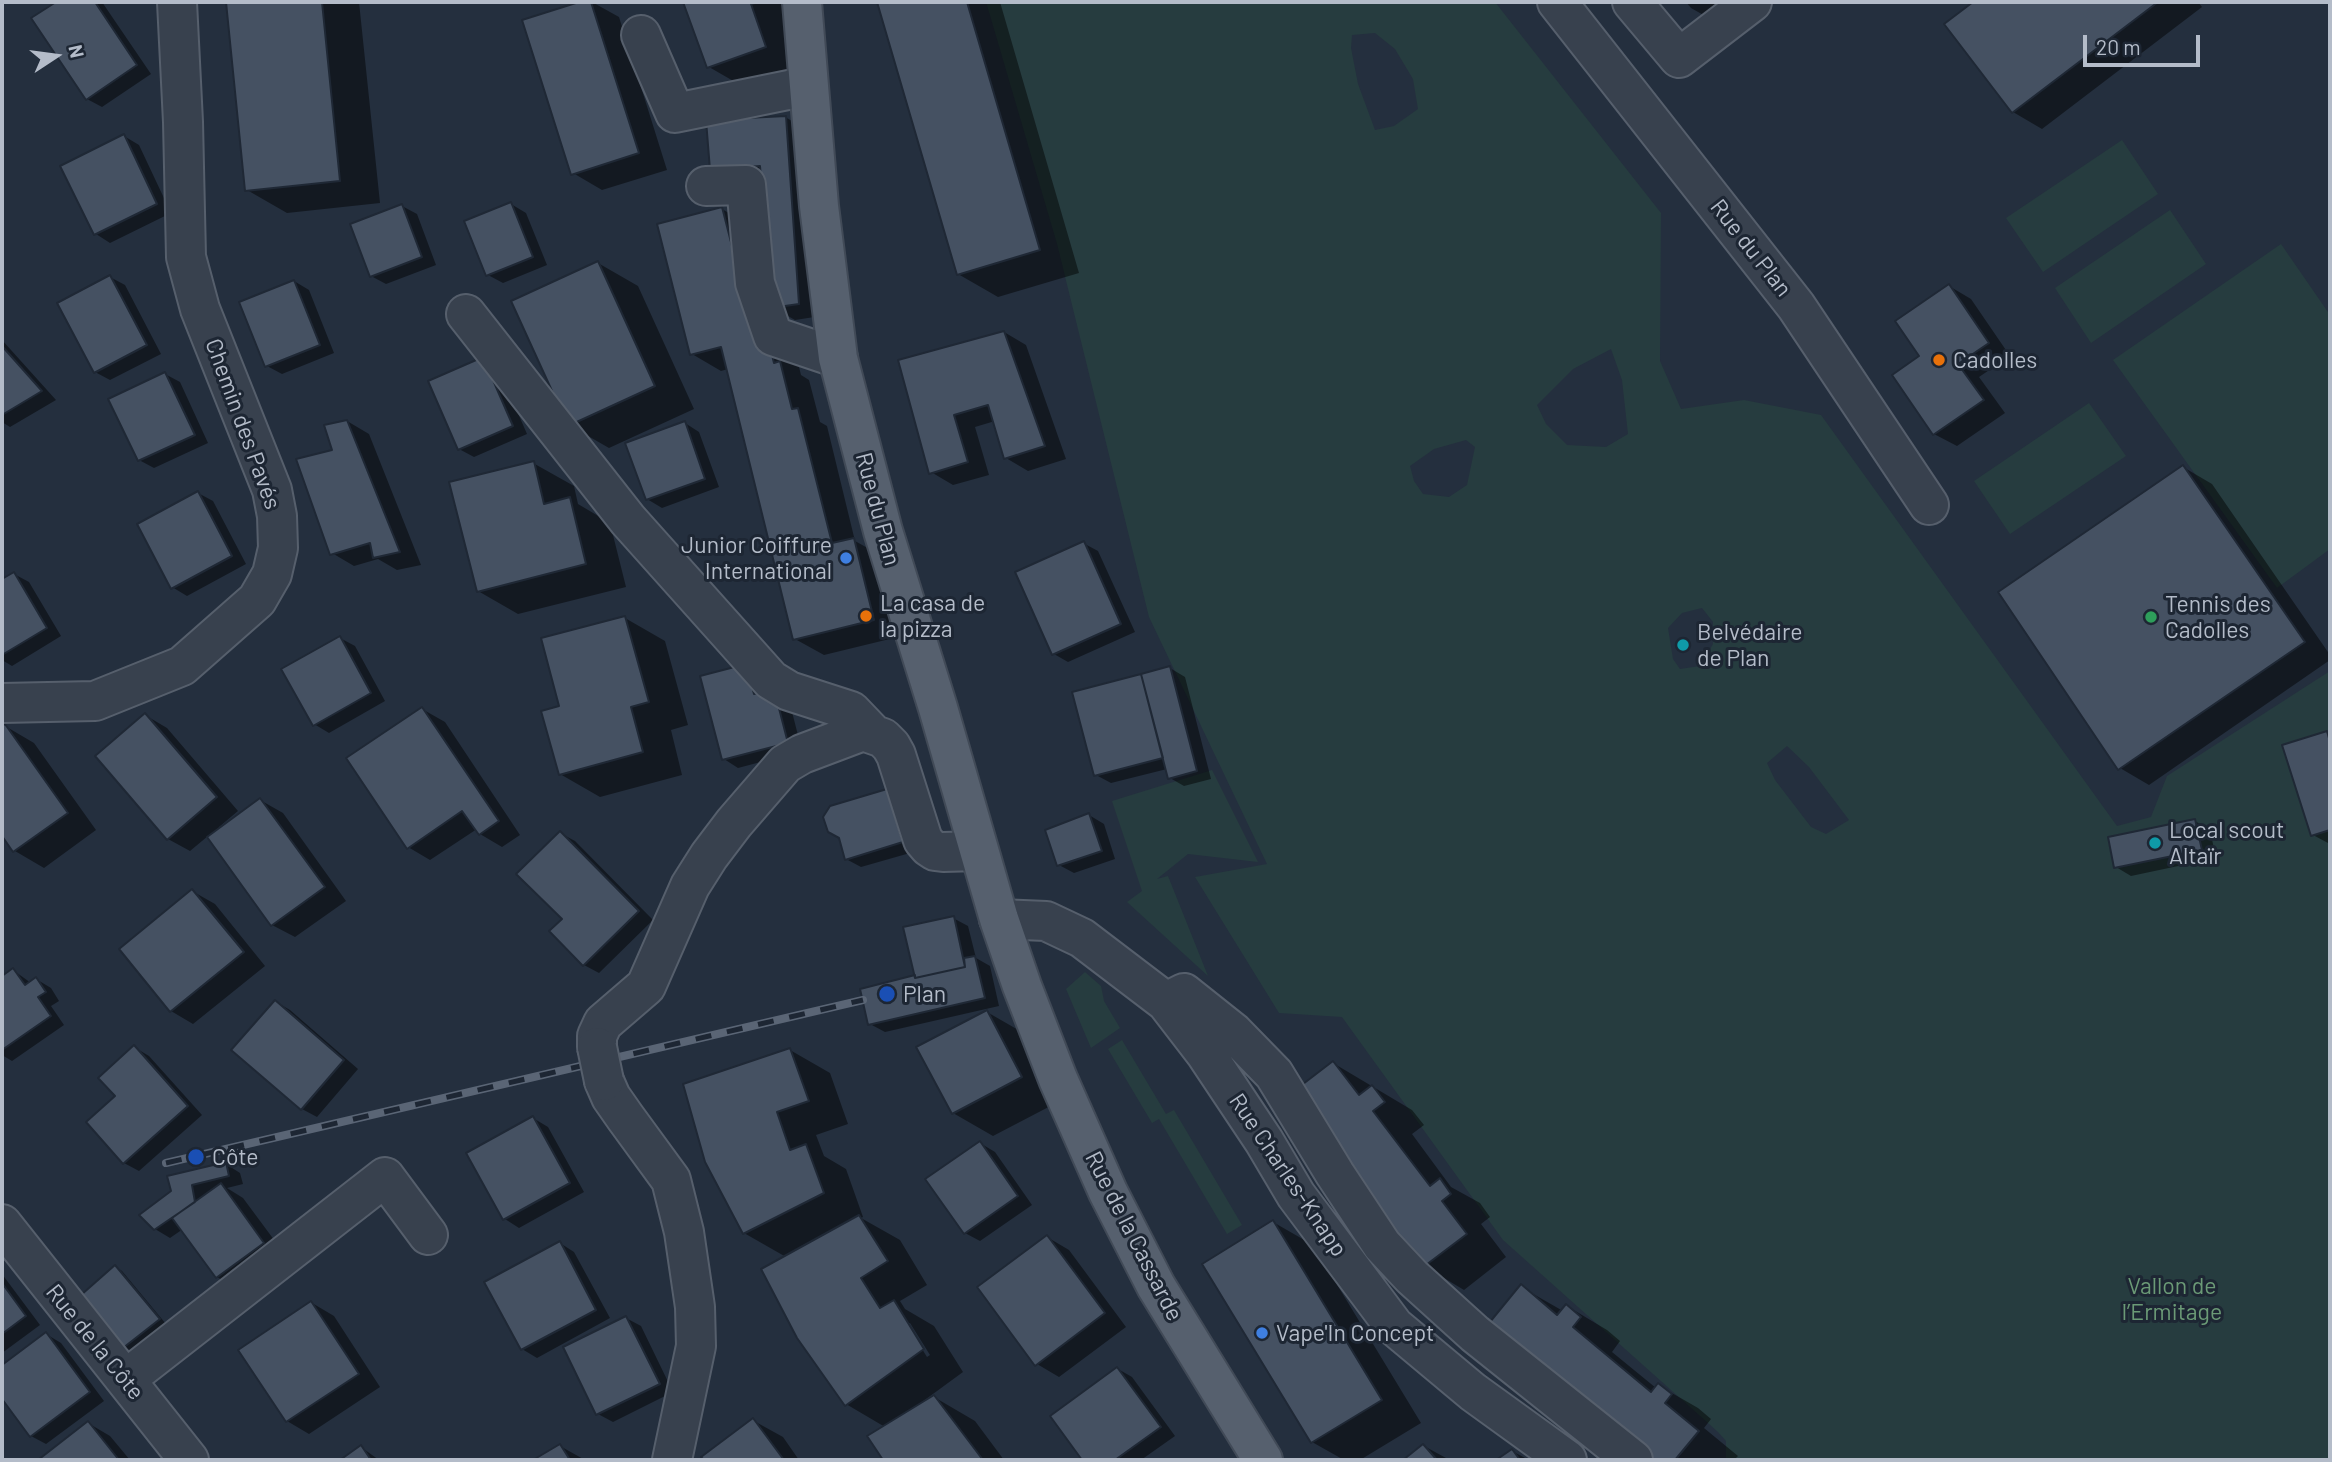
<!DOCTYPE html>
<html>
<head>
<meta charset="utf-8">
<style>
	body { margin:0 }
	#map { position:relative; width:2332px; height:1462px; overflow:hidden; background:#242f3e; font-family:Barlow,sans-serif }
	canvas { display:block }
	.frame { position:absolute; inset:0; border:4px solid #b4bcc9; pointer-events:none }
	.north { position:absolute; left:21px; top:21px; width:70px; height:70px; -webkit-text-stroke:5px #1d2633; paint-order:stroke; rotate:77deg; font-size:19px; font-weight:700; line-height:28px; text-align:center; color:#b4bcc9 }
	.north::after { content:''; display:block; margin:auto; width:24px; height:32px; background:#b4bcc9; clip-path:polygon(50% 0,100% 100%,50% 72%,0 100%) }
	.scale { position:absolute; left:2083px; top:35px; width:117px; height:32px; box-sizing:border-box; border:4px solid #b4bcc9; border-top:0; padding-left:9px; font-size:21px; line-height:24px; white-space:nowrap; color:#b4bcc9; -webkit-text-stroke:5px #1d2633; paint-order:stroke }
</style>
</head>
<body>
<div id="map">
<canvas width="2332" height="1462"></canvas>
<div class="frame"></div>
<div class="north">N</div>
<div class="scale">20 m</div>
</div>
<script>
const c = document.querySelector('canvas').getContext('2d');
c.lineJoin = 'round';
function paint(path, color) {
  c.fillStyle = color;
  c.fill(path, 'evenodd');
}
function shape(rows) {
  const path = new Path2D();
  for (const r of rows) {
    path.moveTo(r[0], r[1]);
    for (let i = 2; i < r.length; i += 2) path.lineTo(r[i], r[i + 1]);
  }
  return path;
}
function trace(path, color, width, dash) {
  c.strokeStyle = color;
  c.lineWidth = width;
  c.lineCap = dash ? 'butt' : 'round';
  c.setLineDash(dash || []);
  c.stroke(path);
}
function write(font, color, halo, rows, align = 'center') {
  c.font = font + ' Barlow,sans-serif';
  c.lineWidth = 6;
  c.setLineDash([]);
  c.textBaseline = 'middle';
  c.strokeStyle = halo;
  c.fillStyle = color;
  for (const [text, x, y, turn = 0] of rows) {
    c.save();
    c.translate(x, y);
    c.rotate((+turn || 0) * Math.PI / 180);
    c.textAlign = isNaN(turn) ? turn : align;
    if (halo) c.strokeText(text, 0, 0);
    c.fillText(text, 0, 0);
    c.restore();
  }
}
const green = shape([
	[986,2,1495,2,1661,213,1660,361,1681,409,1744,400,1821,415,2117,826,2151,817,2167,776,2330,671,2330,1460,1726,1460,1726,1441,1718,1432,1503,1240,1342,1017,1279,1013,1195,877,1267,864,1149,617,1057,244],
	[1375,33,1395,49,1413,79,1418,109,1394,126,1375,130,1358,84,1351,48,1352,35],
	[1611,349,1622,380,1628,434,1606,447,1567,445,1546,424,1537,405,1573,369],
	[1466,440,1475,447,1467,485,1449,497,1423,494,1414,481,1410,466,1434,449],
	[1702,608,1713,622,1713,644,1700,666,1680,669,1673,659,1668,628,1682,613],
	[1787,746,1809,767,1849,820,1826,834,1811,827,1775,780,1767,763],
	[2122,140,2158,194,2043,272,2006,218],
	[2170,210,2206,264,2091,343,2055,288],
	[2281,244,2330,315,2330,549,2277,588,2113,360],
	[2089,403,2126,456,2010,534,1974,481],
	[1212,770,1258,862,1188,854,1157,879,1168,876,1208,976,1127,902,1142,891,1112,801],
	[1085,972,1101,986,1104,1001,1120,1028,1091,1048,1066,989],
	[1122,1040,1166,1114,1174,1110,1242,1225,1227,1234,1159,1119,1152,1123,1108,1049]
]);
const shadow = shape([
	[59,2,102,2,151,74,102,107,87,99,34,19],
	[227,2,359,2,380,203,287,213,247,190],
	[585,2,592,2,619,17,667,170,602,190,573,173,524,21],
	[685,2,799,2,805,70,749,90,709,67],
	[878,2,1000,2,1079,273,998,297,958,274],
	[1686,2,1738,2,1714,21,1691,8],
	[1976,2,2198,2,2202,7,2042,129,2013,112,1947,24],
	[785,117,808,130,821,316,795,320,786,315,801,375,809,380,820,422,827,426,855,541,882,556,902,636,824,655,795,639,728,369,721,371,692,354,722,209,751,226,734,182],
	[124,136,139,145,171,213,110,243,96,234],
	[511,204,526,213,547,265,503,283,488,275],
	[402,206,417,214,436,265,386,284,371,276],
	[598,263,638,286,694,409,609,448,569,425],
	[110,277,125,285,161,354,110,380,95,372],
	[294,281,309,290,334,353,282,374,267,366],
	[1949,286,1971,299,2010,356,1979,377,2005,413,1957,446,1934,434,1921,357],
	[1004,332,1026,345,1066,459,1028,471,1006,458,995,421,975,427,989,475,953,485,931,472,901,361],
	[2,340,56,400,10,427,2,422],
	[498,367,527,434,474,457,459,449],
	[165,374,180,382,208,443,154,468,139,460],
	[347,421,369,434,421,565,397,570,378,559,354,566,332,553,334,452],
	[685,423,699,432,719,487,662,508,647,499],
	[533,463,574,486,578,504,610,523,626,587,518,614,478,591],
	[2183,467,2212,484,2330,655,2330,660,2149,785,2120,768],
	[198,493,213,501,246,564,187,596,172,587],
	[1083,543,1098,551,1135,632,1068,662,1054,654],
	[14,574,29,582,61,636,12,666,2,660,2,581],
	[625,618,665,641,688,725,671,730,682,775,600,797,560,774],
	[340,638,355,646,385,701,329,733,314,724],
	[746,666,789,700,802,751,738,768,724,759],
	[1170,668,1185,677,1211,779,1184,786,1170,778,1167,769,1111,783,1096,775],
	[422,709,445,722,520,835,502,847,480,834,477,829,430,860,408,847],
	[145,715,167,728,238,811,219,827,220,829,260,800,283,813,346,901,295,937,272,925,208,836,190,851,168,839],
	[5,726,34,743,96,830,44,868,15,851,2,833,2,728],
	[2326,733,2330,735,2330,842,2328,843,2313,835],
	[887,791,917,851,861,867,846,859,840,837],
	[1089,815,1104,824,1115,859,1074,873,1059,865],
	[2195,821,2210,830,2216,858,2131,876,2116,867],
	[560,833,575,841,653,920,599,973,584,965,552,931,564,919],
	[192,891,215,904,265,966,193,1024,171,1011],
	[953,918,968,926,976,958,990,966,999,1006,885,1032,870,1024,917,977],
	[13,970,31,983,36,979,51,988,59,1001,51,1006,64,1025,12,1061,2,1055,2,978],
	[276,1002,290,1010,358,1069,317,1117,302,1109],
	[987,1012,1027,1035,1062,1100,993,1136,953,1113],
	[134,1047,149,1056,202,1115,139,1171,124,1163,117,1096],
	[790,1050,830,1073,848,1124,816,1135,824,1156,846,1169,863,1217,861,1218,900,1240,927,1285,900,1301,905,1309,934,1326,963,1372,922,1402,923,1404,934,1397,975,1421,1004,1460,885,1460,869,1436,885,1427,846,1404,786,1257,744,1233],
	[906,1323,910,1323,930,1355,927,1357],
	[1333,1063,1412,1110,1424,1125,1412,1134,1451,1187,1480,1203,1490,1217,1481,1224,1506,1257,1464,1290,1424,1266],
	[533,1118,548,1127,584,1192,519,1228,505,1219],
	[980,1143,995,1152,1032,1205,980,1241,965,1233],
	[226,1164,240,1173,243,1184,227,1188,243,1198,286,1256,239,1290,217,1277,183,1229,170,1238,155,1229,141,1215],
	[1273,1222,1313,1245,1421,1423,1360,1460,1344,1460,1312,1442],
	[1047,1237,1069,1250,1126,1327,1059,1377,1037,1364],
	[560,1243,574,1252,610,1318,537,1358,522,1349],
	[116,1267,122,1271,166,1324,131,1351,124,1347,83,1295],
	[2,1274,40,1325,2,1353],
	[1521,1287,1563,1311,1567,1306,1607,1330,1620,1341,1612,1352,1656,1388,1658,1385,1698,1408,1711,1419,1704,1428,1738,1456,1734,1460,1647,1460],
	[312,1303,334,1316,380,1387,309,1434,287,1421],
	[626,1318,641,1326,673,1392,613,1422,598,1414],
	[46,1334,61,1343,104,1401,46,1444,31,1436,2,1396,2,1367],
	[1118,1369,1132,1377,1175,1436,1141,1460,1084,1460,1052,1416],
	[754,1421,783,1437,799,1460,706,1460,704,1457],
	[88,1423,110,1436,130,1460,41,1460],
	[560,1446,585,1460,537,1460],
	[1424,1446,1446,1458,1447,1460,1406,1460],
	[361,1447,379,1460,343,1460],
	[1512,1451,1527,1459,1527,1460,1499,1460]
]);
const building = shape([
	[56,2,95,2,137,65,86,100,31,18,56,2],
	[226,2,322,2,340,181,245,191,226,2],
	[579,2,591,2,639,153,571,175,522,20,579,2],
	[683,2,759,2,751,4,766,47,707,68,683,2],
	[877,2,967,2,1040,250,957,275,877,2],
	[1973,2,2158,2,2012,113,1944,24,1973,2],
	[786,116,799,304,771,308,760,166,710,170,706,120,786,116],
	[124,134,157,204,94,235,60,166,124,134],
	[511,202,533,257,486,276,464,221,511,202],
	[402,204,422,257,370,277,350,224,402,204],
	[722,207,732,246,738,245,757,295,774,363,780,361,792,409,798,408,832,543,854,538,874,620,793,640,721,347,690,355,657,224,722,207],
	[598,261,655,386,568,426,511,301,598,261],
	[110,275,147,345,94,373,57,303,110,275],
	[294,280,320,345,265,367,239,302,294,280],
	[1949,284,1989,343,1958,364,1984,400,1933,435,1892,375,1919,356,1895,321,1949,284],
	[1004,331,1045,446,1004,459,988,405,954,415,968,462,929,474,898,360,1004,331],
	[2,346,42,391,2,415,2,346],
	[483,357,513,426,458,450,428,381,483,357],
	[165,372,195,435,138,461,108,399,165,372],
	[347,420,400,552,373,558,370,543,330,555,296,459,332,450,324,425,347,420],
	[685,421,705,479,646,500,625,443,685,421],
	[534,461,544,504,570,497,586,564,477,592,449,482,534,461],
	[2183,465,2305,642,2118,770,1998,592,2183,465],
	[198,491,232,556,171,589,137,524,198,491],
	[1084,541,1121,624,1052,655,1015,572,1084,541],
	[14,572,47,628,2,655,2,579,14,572],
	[625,616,649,702,631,707,643,752,559,775,541,711,559,706,541,638,625,616],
	[340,636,371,693,313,726,281,669,340,636],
	[746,664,754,694,774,689,788,743,722,760,700,676,746,664],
	[1170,666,1197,771,1168,779,1141,674,1170,666],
	[1141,674,1163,758,1094,776,1072,692,1141,674],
	[422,707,499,821,479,835,462,811,407,849,346,758,422,707],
	[145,713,217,797,167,840,95,756,145,713],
	[5,724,68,813,13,852,2,836,2,726,5,724],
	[2327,731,2330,742,2330,830,2311,836,2282,745,2327,731],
	[887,789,903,842,845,860,839,838,828,832,823,817,830,806,887,789],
	[260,798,325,887,271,926,207,837,260,798],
	[1089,813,1102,851,1057,866,1045,830,1089,813],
	[2195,819,2202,850,2114,868,2108,837,2195,819],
	[560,831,639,911,583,966,549,931,562,919,516,874,560,831],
	[192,889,244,952,170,1012,119,949,192,889],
	[954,916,965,967,915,978,903,927,954,916],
	[975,956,985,998,868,1025,860,989,915,975,915,978,965,967,964,958,975,956],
	[13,968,25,985,36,977,46,992,38,997,51,1016,2,1050,2,976,13,968],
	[275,1000,344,1060,301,1110,231,1050,275,1000],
	[987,1010,1022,1077,952,1114,916,1047,987,1010],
	[134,1045,188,1106,123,1164,86,1122,115,1096,98,1078,134,1045],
	[790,1048,809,1101,777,1112,790,1150,806,1144,824,1193,743,1234,705,1162,683,1084,790,1048],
	[1333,1061,1359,1095,1372,1085,1385,1102,1373,1111,1430,1186,1440,1178,1451,1194,1442,1201,1467,1234,1422,1268,1290,1094,1333,1061],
	[533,1116,570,1183,503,1220,466,1153,533,1116],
	[980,1141,1018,1196,964,1234,925,1179,980,1141],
	[226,1162,229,1176,192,1185,195,1202,154,1230,139,1215,171,1191,167,1176,226,1162],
	[221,1183,264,1243,216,1278,172,1218,221,1183],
	[859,1215,888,1261,861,1278,880,1308,894,1300,924,1349,845,1406,797,1338,761,1269,859,1215],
	[1273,1220,1382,1400,1311,1443,1202,1264,1273,1220],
	[1047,1235,1105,1313,1035,1366,977,1287,1047,1235],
	[560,1241,596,1310,521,1350,484,1282,560,1241],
	[115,1265,160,1319,123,1348,81,1295,115,1265],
	[2,1283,26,1316,2,1334,2,1283],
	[1521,1284,1557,1315,1566,1304,1581,1317,1573,1327,1651,1392,1658,1383,1672,1394,1665,1403,1699,1431,1675,1460,1644,1460,1485,1328,1521,1284],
	[311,1301,359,1374,286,1422,238,1350,311,1301],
	[626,1316,660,1384,596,1415,563,1347,626,1316],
	[46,1332,90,1392,30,1437,2,1399,2,1365,46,1332],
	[1117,1367,1161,1427,1115,1460,1082,1460,1050,1416,1117,1367],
	[934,1395,983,1460,883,1460,867,1436,934,1395],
	[753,1418,784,1460,704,1460,701,1457,753,1418],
	[88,1421,119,1460,38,1460,88,1421],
	[560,1444,570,1460,533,1460,560,1444],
	[1423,1444,1437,1460,1403,1460,1423,1444],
	[361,1445,371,1460,340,1460,361,1445],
	[1512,1449,1520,1460,1496,1460,1512,1449]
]);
const minor = shape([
	[1557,2,1796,306,1929,505],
	[1632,2,1679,58,1752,2],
	[641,35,675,113,808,86],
	[706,186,746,185,755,283,773,336,838,358],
	[466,314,628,520,771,680,789,691,851,711,873,734],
	[2,703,95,701,182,666,257,600,272,574,278,548,277,516,272,490,200,309,186,257,183,122,177,2],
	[999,919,1046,921,1082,938,1166,1002,1206,1054,1264,1141,1296,1195,1394,1326,1473,1392,1567,1460],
	[1166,1002,1184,993,1233,1032,1274,1074,1335,1174,1382,1245,1412,1277,1475,1334,1633,1460],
	[597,1047,597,1036,603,1023,646,986,690,886,709,856,734,823,785,764,802,754,863,731,883,738,891,746,896,755,923,840,929,847,935,851,943,852,978,851],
	[604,1081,611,1097,625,1117,671,1180,684,1232,695,1307,696,1346,672,1460],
	[2,1224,189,1460],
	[126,1379,385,1177,428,1235]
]);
const major = shape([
	[802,2,819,206,838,358,883,531,938,708,999,919,1022,986,1058,1079,1108,1192,1156,1286,1263,1460]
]);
const rail = shape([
	[166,1163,863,1000]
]);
const minorBridge = shape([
	[597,1047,604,1081]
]);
const markers = [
	[1939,360,7,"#e8710a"],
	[846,558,7,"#3f7fe0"],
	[866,616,7,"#e8710a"],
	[2151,617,7,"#2e9e5b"],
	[1683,645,7,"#0f9aa8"],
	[2155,843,7,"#0f9aa8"],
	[887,994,9,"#1a4fb4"],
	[196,1157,9,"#1a4fb4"],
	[1262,1333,7,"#3f7fe0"]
];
const streetNames = [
	["Rue du Plan",1751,248,52],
	["Chemin des Pavés",243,424,70],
	["Rue du Plan",878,509,75],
	["Rue Charles-Knapp",1288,1175,56],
	["Rue de la Cassarde",1134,1236,63],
	["Rue de la Côte",95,1342,51]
];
const poiNames = [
	["Cadolles",1953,360],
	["Junior Coiffure",832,545,"right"],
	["International",832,571,"right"],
	["La casa de",880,603],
	["la pizza",880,629],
	["Tennis des",2165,604],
	["Cadolles",2165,630],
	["Belvédaire",1697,632],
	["de Plan",1697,658],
	["Local scout",2169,830],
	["Altaïr",2169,856],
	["Plan",903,994],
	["Côte",212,1157],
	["Vape'In Concept",1276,1333]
];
const parkNames = [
	["Vallon de",2172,1286],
	["l’Ermitage",2172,1312]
];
paint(green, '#263c3f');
paint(shadow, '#0007');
paint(building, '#455162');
trace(building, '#1f2835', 2);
trace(minor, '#565f6c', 42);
trace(major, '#414a57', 42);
trace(minor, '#38414e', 38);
trace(major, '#56606e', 38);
trace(rail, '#5a6575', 8);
trace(rail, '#1d2633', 5, [16]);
trace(minorBridge, '#565f6c', 42, []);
trace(minorBridge, '#38414e', 38);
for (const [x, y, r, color] of markers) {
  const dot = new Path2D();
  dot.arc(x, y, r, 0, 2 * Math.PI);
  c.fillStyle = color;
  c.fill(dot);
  trace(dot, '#1d2633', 2.5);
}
write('23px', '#b4bcc9', '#1d2633', streetNames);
write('23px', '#b4bcc9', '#1d2633', poiNames, 'left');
write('23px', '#6b9a76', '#1d2633', parkNames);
</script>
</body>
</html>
